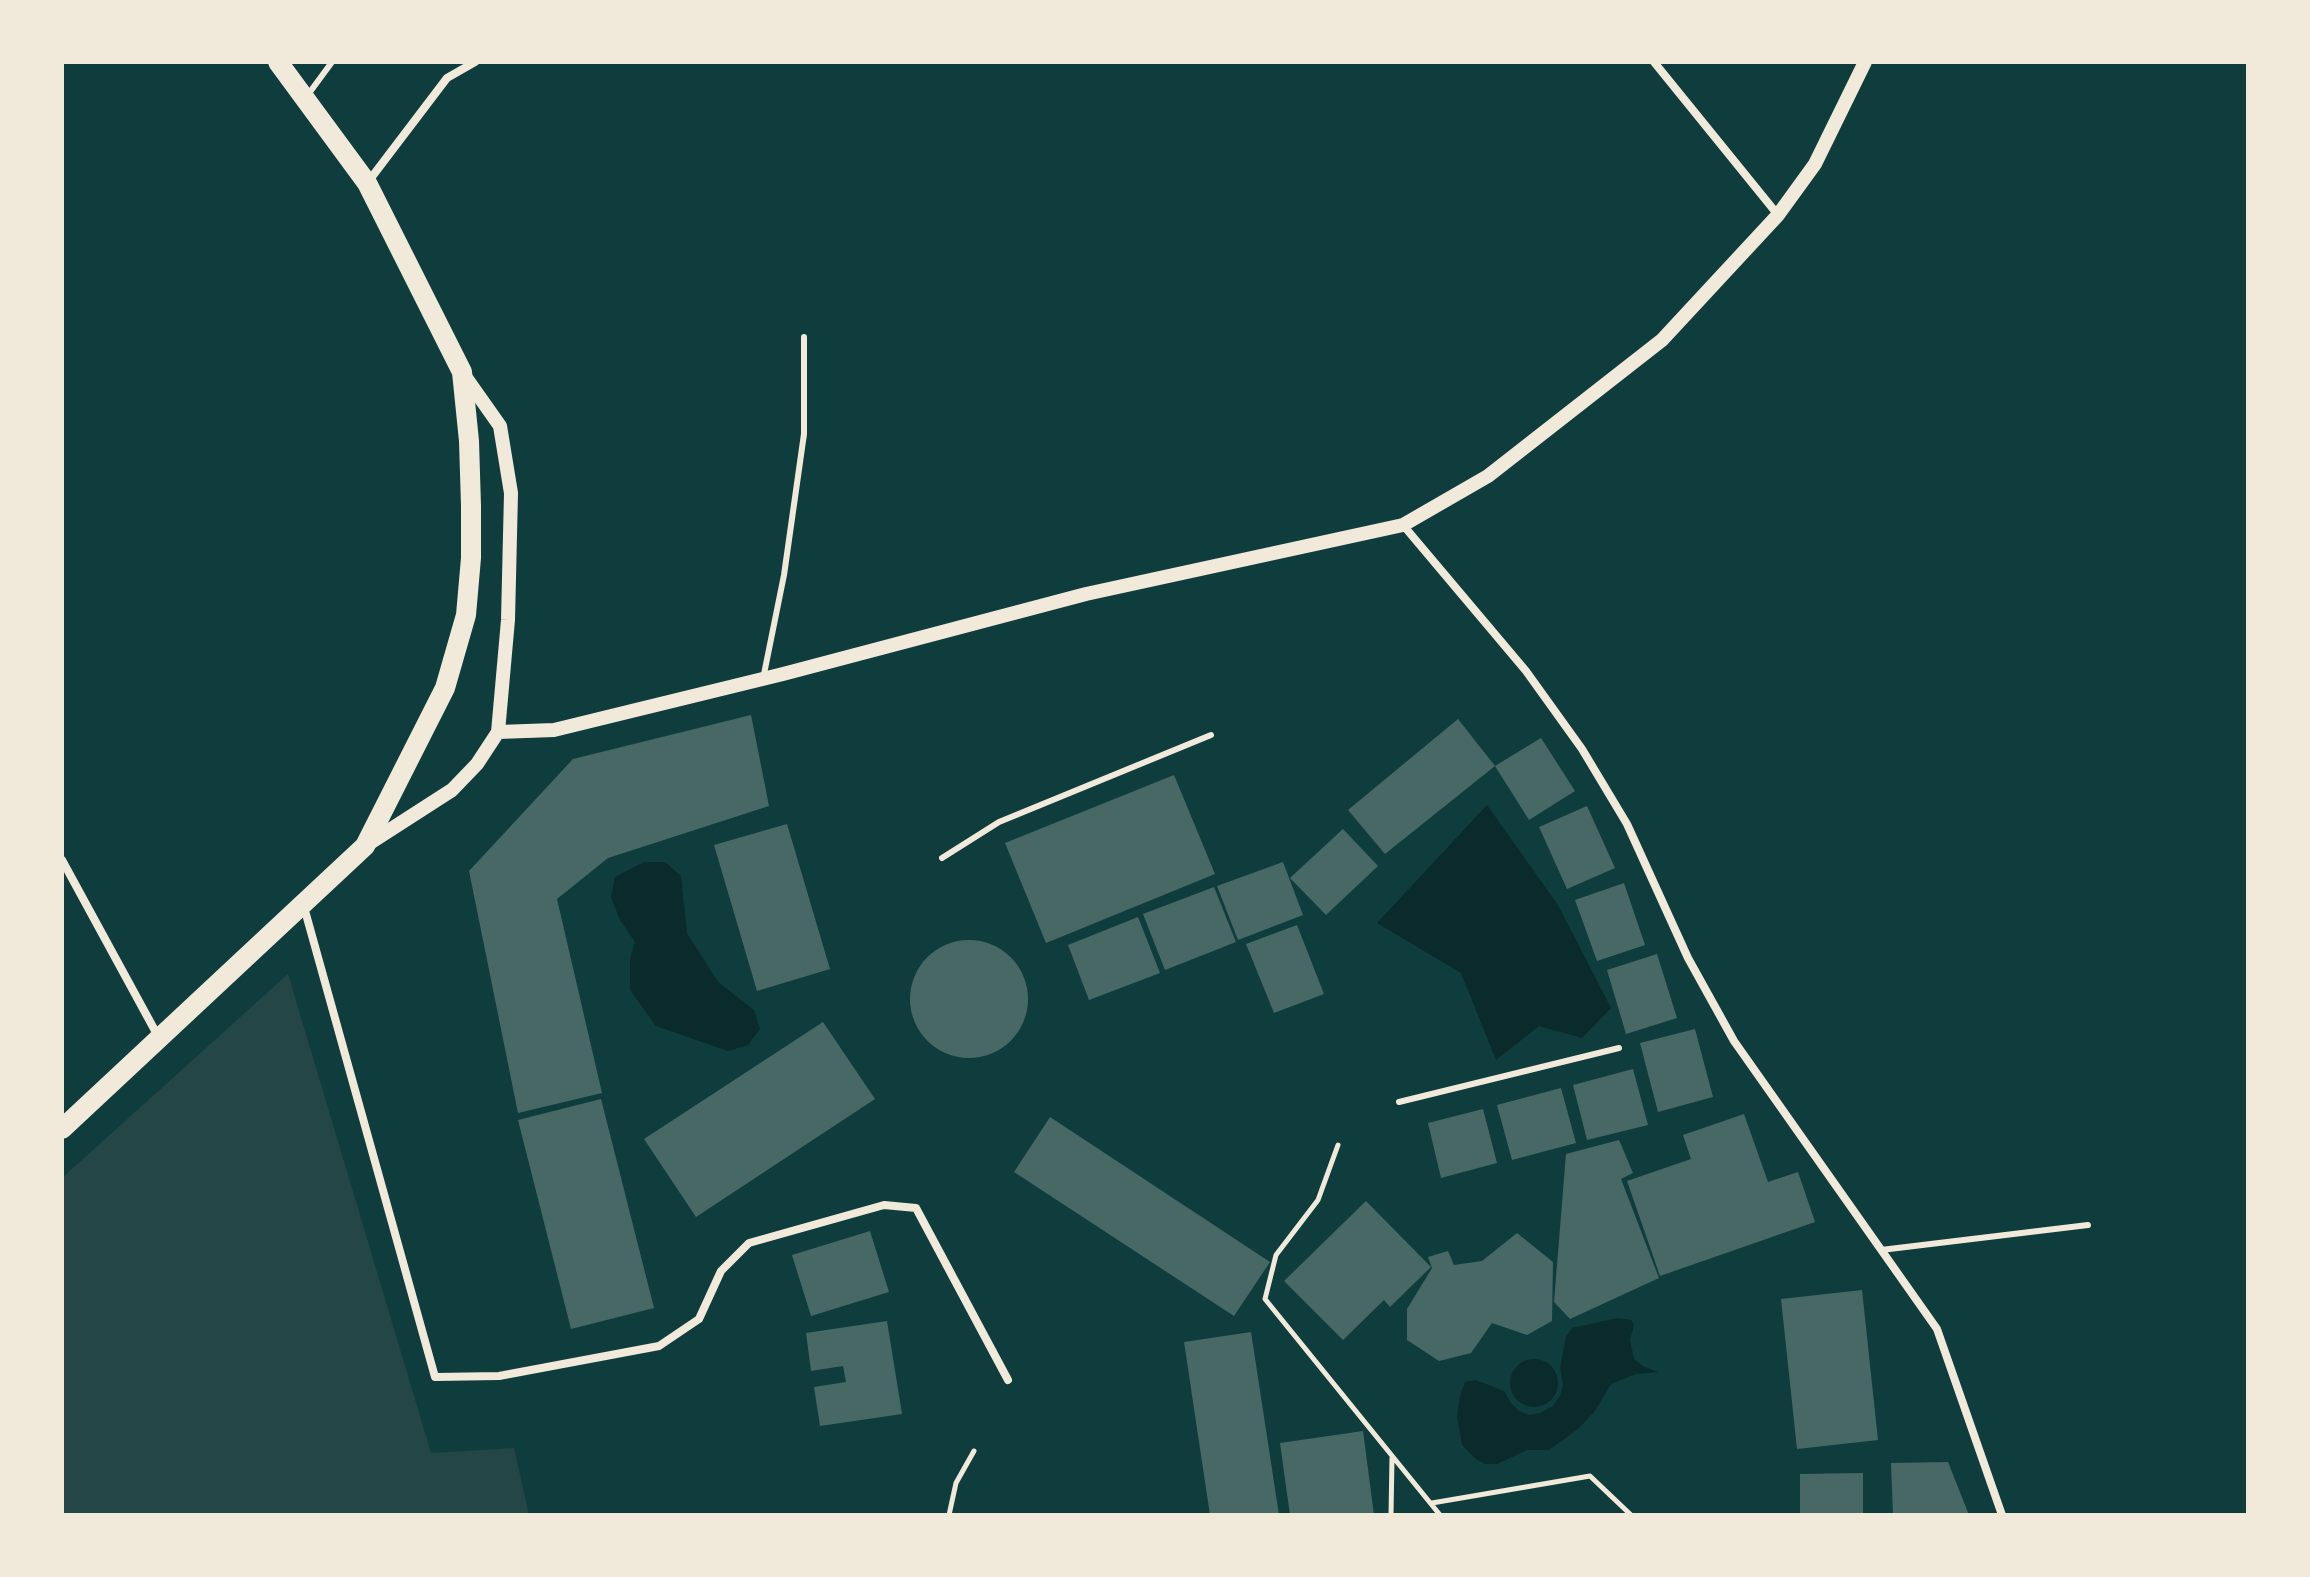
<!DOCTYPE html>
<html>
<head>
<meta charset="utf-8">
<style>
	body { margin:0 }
	#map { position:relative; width:2310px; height:1577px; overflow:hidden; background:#0f3d3e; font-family:"PT Sans Narrow",sans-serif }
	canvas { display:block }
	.frame { position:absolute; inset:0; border:64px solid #f1e9da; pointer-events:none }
</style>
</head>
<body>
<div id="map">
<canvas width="2310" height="1577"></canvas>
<div class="frame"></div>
</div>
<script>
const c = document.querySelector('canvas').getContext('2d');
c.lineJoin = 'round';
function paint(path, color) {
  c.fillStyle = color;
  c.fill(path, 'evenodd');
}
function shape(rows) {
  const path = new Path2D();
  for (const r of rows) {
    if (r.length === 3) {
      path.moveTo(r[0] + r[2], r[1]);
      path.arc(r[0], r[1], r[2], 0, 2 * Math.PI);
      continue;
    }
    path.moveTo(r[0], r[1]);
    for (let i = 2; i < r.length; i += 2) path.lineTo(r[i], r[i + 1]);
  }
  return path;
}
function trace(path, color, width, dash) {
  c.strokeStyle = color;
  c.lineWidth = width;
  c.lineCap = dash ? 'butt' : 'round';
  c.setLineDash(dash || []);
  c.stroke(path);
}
const green = shape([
	[288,974,431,1453,514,1448,529,1515,62,1515,62,1178]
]);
const water = shape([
	[1487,805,1558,905,1611,1008,1582,1038,1539,1026,1496,1060,1461,973,1377,923],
	[644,862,665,862,681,876,687,933,718,982,754,1010,760,1029,748,1045,728,1051,656,1026,630,990,630,959,635,942,620,920,611,897,615,877],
	[1618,1318,1631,1320,1634,1325,1630,1340,1634,1359,1643,1366,1658,1372,1636,1374,1611,1384,1595,1411,1578,1429,1549,1450,1527,1450,1497,1464,1485,1464,1477,1460,1462,1445,1457,1417,1460,1396,1465,1382,1476,1380,1504,1391,1511,1403,1519,1411,1529,1415,1540,1413,1553,1406,1560,1396,1563,1385,1560,1368,1566,1337,1572,1328],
	[1534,1383,24]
]);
const building = shape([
	[751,715,769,806,608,858,557,899,602,1093,518,1113,469,871,573,759],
	[1458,719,1495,766,1385,854,1348,810],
	[1541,738,1575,791,1529,820,1495,766],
	[1174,775,1215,874,1046,943,1005,843],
	[1587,806,1615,868,1567,889,1539,827],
	[787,824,830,969,757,991,714,845],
	[1343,829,1378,866,1326,915,1290,878],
	[1283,862,1303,915,1238,940,1217,886],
	[1624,883,1645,945,1597,961,1575,900],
	[1214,887,1236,942,1165,970,1143,914],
	[1138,917,1160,973,1089,1000,1068,945],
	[1297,925,1324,994,1274,1013,1246,944],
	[969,999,59],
	[1657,954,1677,1018,1626,1034,1607,970],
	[823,1022,875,1099,696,1217,644,1139],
	[1695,1029,1713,1097,1658,1112,1640,1043],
	[1633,1069,1648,1125,1587,1140,1573,1085],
	[1561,1088,1576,1143,1512,1160,1497,1105],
	[601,1099,654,1308,571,1329,518,1120],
	[1483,1109,1497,1163,1441,1178,1428,1123],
	[1744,1114,1768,1182,1798,1172,1815,1222,1660,1276,1627,1181,1691,1159,1683,1135],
	[1050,1117,1270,1262,1234,1316,1014,1172],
	[1619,1140,1633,1173,1621,1179,1659,1278,1570,1319,1554,1302,1566,1154],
	[1366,1201,1431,1267,1390,1307,1384,1300,1343,1340,1284,1281],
	[870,1231,889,1292,811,1316,792,1255],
	[1517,1233,1553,1262,1552,1321,1527,1335,1492,1323,1471,1353,1439,1361,1407,1340,1407,1309,1432,1268,1428,1257,1448,1251,1454,1265,1482,1261],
	[1862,1290,1878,1440,1797,1449,1781,1299],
	[887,1321,902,1414,820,1426,814,1387,846,1382,843,1366,811,1371,806,1333],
	[1251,1332,1279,1515,1210,1515,1184,1342],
	[1363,1431,1374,1515,1290,1515,1280,1443],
	[1948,1462,1969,1515,1893,1515,1891,1463],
	[1863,1473,1863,1515,1800,1515,1800,1474]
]);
const path = shape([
	[1338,1145,1318,1200,1276,1255,1265,1299,1440,1515],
	[1432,1503,1590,1476,1631,1515],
	[949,1515,956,1483,974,1451],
	[1391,1515,1392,1458]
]);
const service = shape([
	[307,96,332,62],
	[763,679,784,575,804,434,804,337],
	[942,858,999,822,1211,735],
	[1399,1102,1619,1048],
	[1881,1250,2088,1225]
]);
const minor = shape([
	[1654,62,1778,215],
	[368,182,447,78,475,62],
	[1403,525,1526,671,1582,749,1627,824,1688,958,1734,1041,1937,1329,2002,1515],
	[62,860,159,1038],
	[304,907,435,1377,499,1376,659,1346,699,1319,721,1271,749,1243,884,1205,916,1208,1008,1380]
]);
const tertiary = shape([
	[498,732,554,730,783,674,1086,594,1403,525,1488,476,1662,340,1778,215,1815,164,1865,62],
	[365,846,452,790,477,764,498,732,508,620,511,493,500,426,464,375]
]);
const primary = shape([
	[62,1129,365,846,445,688,466,615,471,558,471,506,469,441,462,372,367,183,278,62]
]);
paint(green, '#244646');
paint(water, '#0a2a2b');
paint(building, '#486865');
trace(path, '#f1e9da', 5);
trace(service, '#f1e9da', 6);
trace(minor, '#f1e9da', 8);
trace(tertiary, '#f1e9da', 14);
trace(primary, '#f1e9da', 20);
</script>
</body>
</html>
